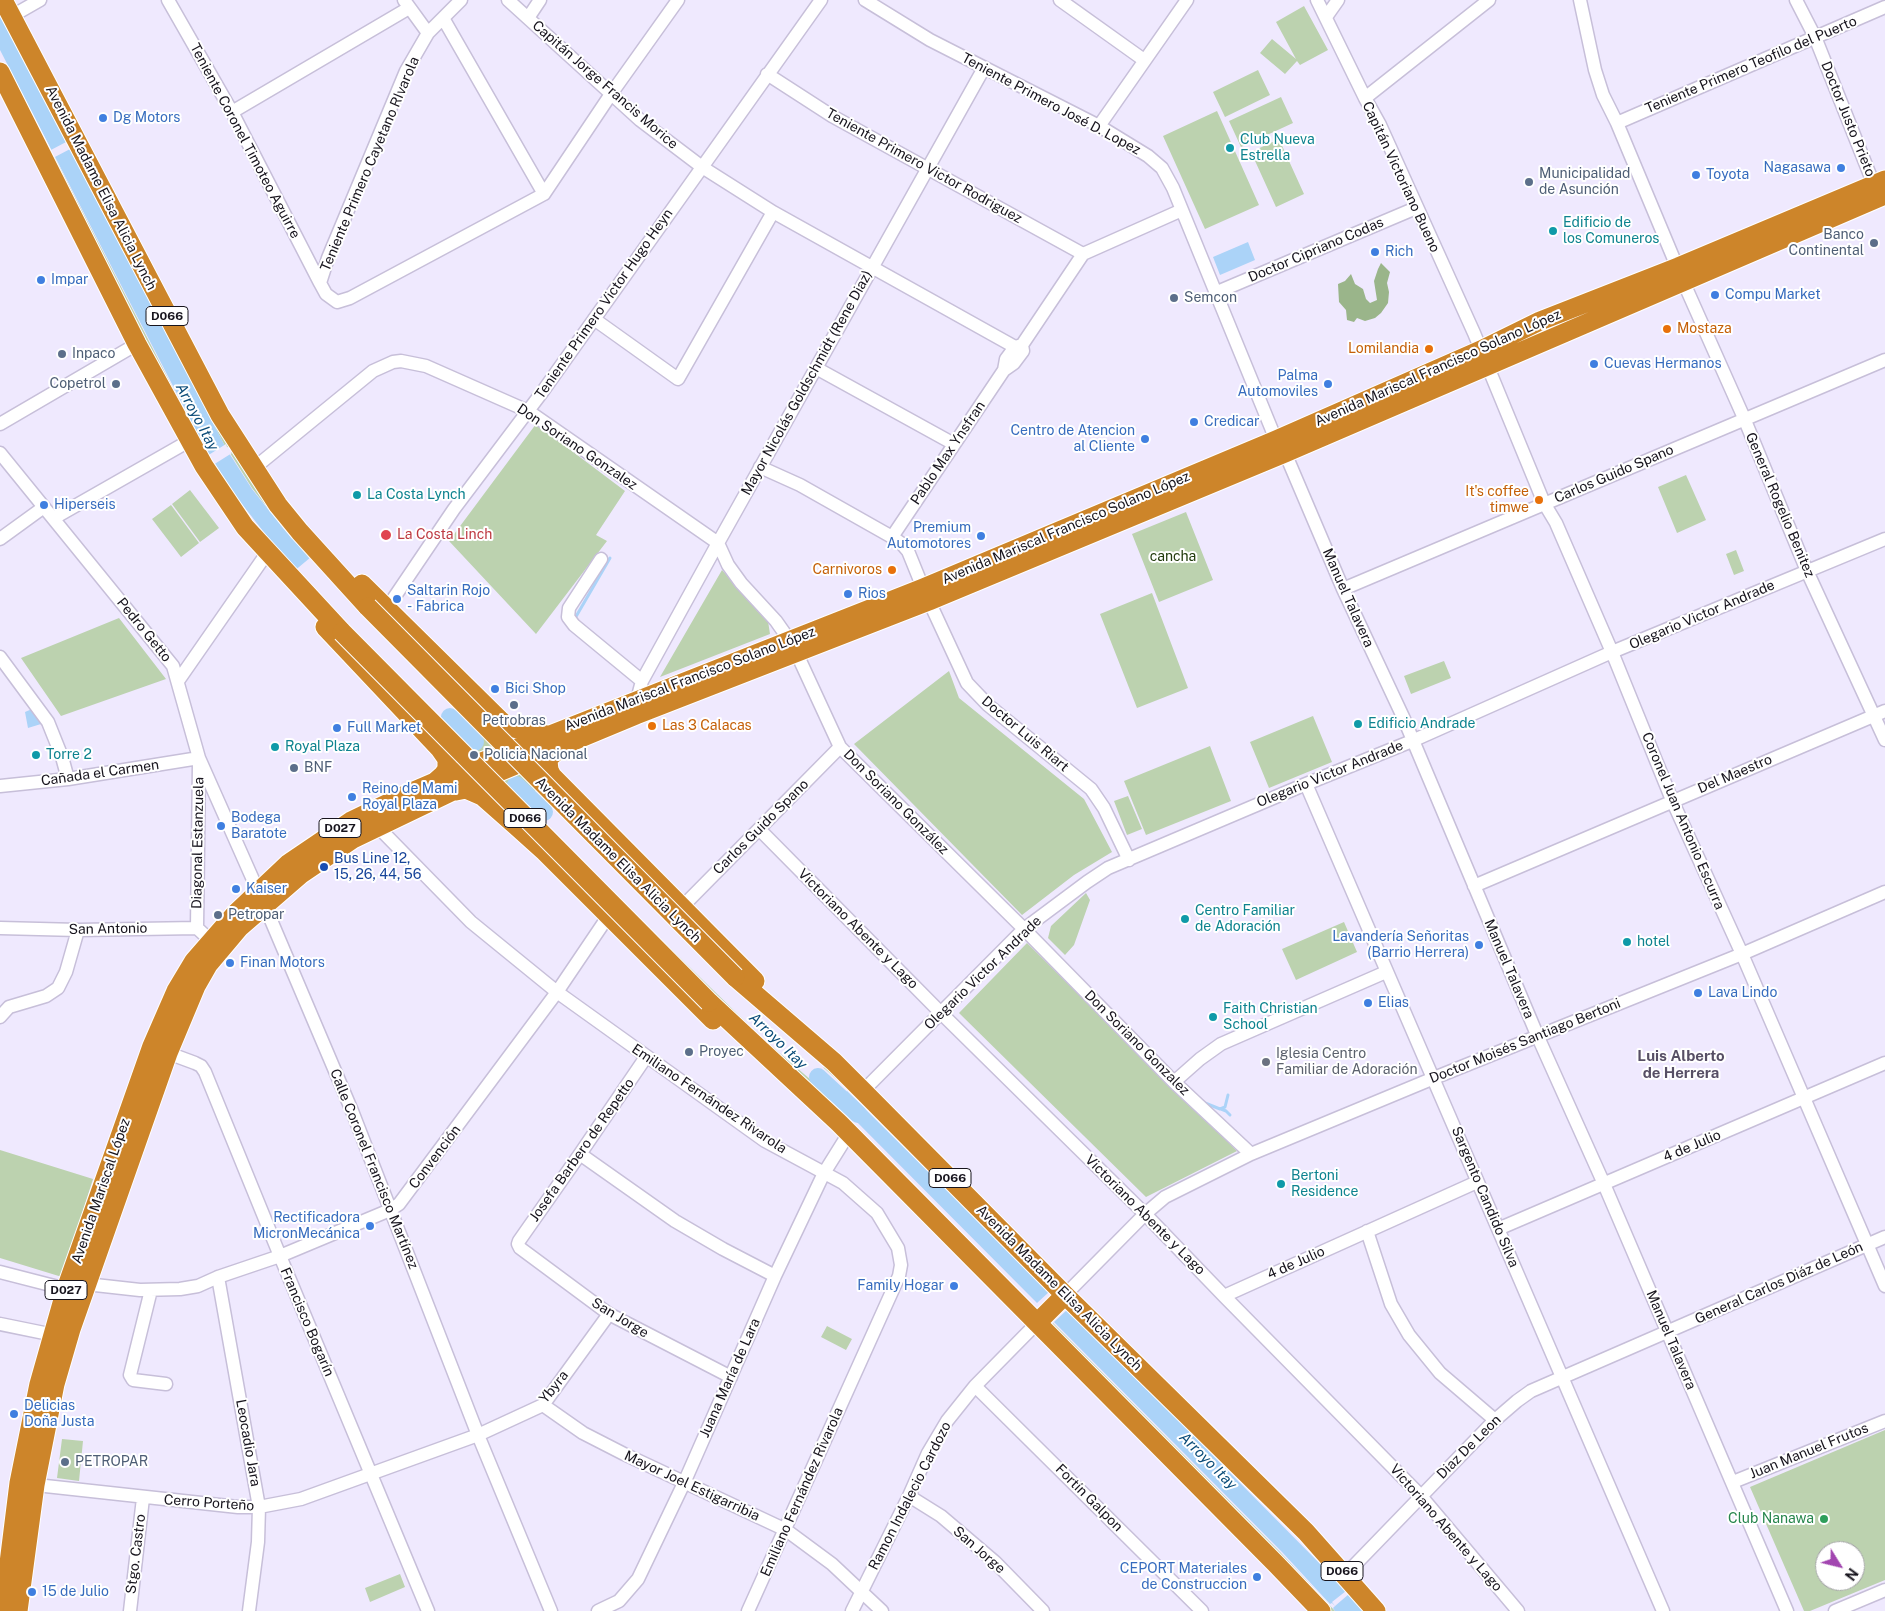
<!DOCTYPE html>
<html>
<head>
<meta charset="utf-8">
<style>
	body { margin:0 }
	#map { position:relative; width:1885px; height:1611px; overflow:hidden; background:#efe9fe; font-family:"Public Sans",sans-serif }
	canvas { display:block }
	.north { position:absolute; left:1815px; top:1541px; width:50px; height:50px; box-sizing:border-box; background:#fff; border:1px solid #a2a1a5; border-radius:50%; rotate:126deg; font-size:14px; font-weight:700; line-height:20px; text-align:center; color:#17141d }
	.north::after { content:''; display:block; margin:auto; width:18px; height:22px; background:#a246b0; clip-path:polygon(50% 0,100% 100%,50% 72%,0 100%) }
</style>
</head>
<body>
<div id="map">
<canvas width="1885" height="1611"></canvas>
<div class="north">N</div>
</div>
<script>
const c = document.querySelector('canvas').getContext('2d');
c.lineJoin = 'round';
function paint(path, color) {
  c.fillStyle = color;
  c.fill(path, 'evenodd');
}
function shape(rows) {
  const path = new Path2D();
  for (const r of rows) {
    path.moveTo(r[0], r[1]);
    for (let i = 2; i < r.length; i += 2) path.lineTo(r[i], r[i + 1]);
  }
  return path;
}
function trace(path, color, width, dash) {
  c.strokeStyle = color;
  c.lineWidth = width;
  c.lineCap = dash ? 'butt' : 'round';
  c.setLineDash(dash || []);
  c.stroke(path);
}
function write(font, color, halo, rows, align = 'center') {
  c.font = font + ' "Public Sans",sans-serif';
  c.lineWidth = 4;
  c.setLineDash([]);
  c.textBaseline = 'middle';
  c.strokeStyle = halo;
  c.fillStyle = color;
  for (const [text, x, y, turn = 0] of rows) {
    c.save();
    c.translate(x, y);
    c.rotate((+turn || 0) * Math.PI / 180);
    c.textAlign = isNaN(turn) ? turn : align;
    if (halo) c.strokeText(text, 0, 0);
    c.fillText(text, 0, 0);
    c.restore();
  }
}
const green = shape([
	[1304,6,1328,50,1300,65,1297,61,1285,74,1260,53,1272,39,1296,59,1276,22],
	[1258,70,1270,95,1225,117,1213,92],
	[1281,97,1293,123,1241,147,1229,121],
	[1217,111,1259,205,1205,229,1163,136],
	[1279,139,1304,194,1276,207,1251,152],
	[54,156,193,427,206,458,48,159],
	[76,159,231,445,226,448,175,351],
	[536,424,625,491,596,535,607,541,536,634,449,541],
	[234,450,284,520,280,524,252,488,230,453],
	[1686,475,1706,520,1677,533,1658,487],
	[190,490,219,528,200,542,172,504],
	[171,505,199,543,181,557,152,519],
	[1186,512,1213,580,1159,602,1132,534],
	[285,521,497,748,474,757,344,598,281,525],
	[1736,550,1744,571,1734,575,1726,554],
	[722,570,768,621,770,634,660,677],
	[1152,593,1188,688,1137,708,1100,614],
	[119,618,166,679,61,716,21,658],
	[1444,661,1451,678,1411,694,1404,676],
	[949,671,959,698,1084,799,1112,852,1074,875,1022,915,854,744],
	[1313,716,1332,762,1269,788,1250,742],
	[1210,746,1231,801,1146,835,1124,781],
	[519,771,845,1083,843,1085,816,1061,801,1068,831,1098,827,1103,745,1029,498,779],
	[1128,796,1142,829,1127,835,1114,801],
	[1086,893,1090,900,1074,945,1065,955,1048,938,1051,926],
	[1344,922,1357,952,1296,980,1282,949],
	[1027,943,1237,1151,1146,1197,959,1013],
	[0,1150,93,1179,62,1277,0,1258],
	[1053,1323,1280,1552,1335,1611,1326,1611,1050,1327],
	[827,1326,852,1339,846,1350,821,1337],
	[1885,1430,1885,1580,1810,1611,1804,1611,1750,1487],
	[1825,1551,1855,1551,1855,1581,1825,1581],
	[62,1439,83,1441,79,1481,57,1478],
	[400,1574,405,1587,370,1602,365,1588]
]);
const forest = shape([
	[1381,263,1390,272,1387,283,1389,292,1388,303,1381,313,1375,318,1365,321,1357,318,1354,322,1347,320,1346,310,1339,302,1338,284,1345,281,1351,274,1355,284,1363,289,1366,299,1370,303,1377,300,1374,281,1378,269]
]);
const water = shape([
	[0,16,226,448,215,456,218,460,229,453,252,489,283,528,343,597,474,727,284,558,238,499,214,462,217,460,211,458,208,454,0,50],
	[1248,242,1255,260,1220,275,1213,257],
	[32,709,41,724,28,728,25,712],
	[847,1091,1049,1292,1037,1303,837,1102],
	[1068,1309,1336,1580,1346,1591,1332,1602,1335,1606,1349,1594,1364,1611,1335,1611,1333,1608,1335,1606,1332,1603,1330,1604,1282,1552,1054,1322]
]);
const pier = shape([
	[68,141,72,148,53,158,49,151],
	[226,444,228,450,218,457,228,450,232,453,213,465,212,462,214,459,212,461,207,456],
	[311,557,476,729,462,743,293,572],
	[533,791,536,791,734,989,825,1066,811,1080,761,1037,520,801,520,798]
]);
const stream = shape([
	[574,620,610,558],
	[1205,1103,1220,1109,1225,1107,1228,1095],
	[1221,1109,1226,1111,1230,1115]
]);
const river = shape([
	[450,717,475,742],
	[516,785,544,812],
	[818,1077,858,1114]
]);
const minor = shape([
	[168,0,232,112,320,283,326,294,337,302,350,298,544,194,611,94,678,0],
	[404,0,428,33],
	[508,0,640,120,702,167,773,212,1015,347],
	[865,0,930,40,1099,126,1148,156,1162,168,1173,188,1276,440,1280,441,1343,589,1404,719,1538,1037,1604,1184,1787,1611],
	[1060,0,1144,60],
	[1317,0,1365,98,1380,125,1474,333,1544,503,1556,523,1612,652,1672,800,1742,954,1885,1286],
	[1580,0,1595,70,1603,95,1617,123,1683,281,1744,418,1807,571,1885,740],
	[1796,0,1815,37,1874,185],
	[12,16,40,0],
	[1326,17,1338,0],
	[443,18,544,194],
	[528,18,540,0],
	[767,74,832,116,1083,254],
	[1365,98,1489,0],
	[232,112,409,8],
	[1617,123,1885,7],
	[1099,126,1187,0],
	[320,283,328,258,406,71,428,33,461,0],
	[1215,293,1416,208],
	[594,319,678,379,773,212],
	[1022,345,1083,254,1182,210],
	[816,368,954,444],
	[1004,370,1014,363,1023,351,1022,345],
	[0,424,137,344],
	[0,453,173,666,199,758,258,891],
	[760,467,800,485,892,537,902,544,908,551,923,588],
	[253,469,373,371,393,362,401,361,426,366,528,411,718,543,728,565,741,583,776,621,790,641],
	[54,518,189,441],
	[892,537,1004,370,1006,359,1015,347,1022,345],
	[0,539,44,507],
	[601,559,569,608,568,617,574,625,642,681],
	[1343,589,1885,360],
	[929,601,967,683,988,705,1091,789,1104,808,1129,860],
	[387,608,454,509,543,391,821,0],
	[797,654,840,747,1024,929,1174,1082,1251,1154],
	[0,657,48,722,62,757,68,779],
	[178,681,267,553],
	[637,700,642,681,718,543,984,68],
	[1306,784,1663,1611],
	[0,786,68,779,199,758],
	[377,826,471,922,557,992,765,1141,843,1183,877,1213,898,1248,901,1265,899,1276,748,1611],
	[760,830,941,1013,1145,1214,1224,1296,1421,1496,1518,1611],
	[1474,886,1885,711],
	[265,906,352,1111,478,1435,551,1611],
	[682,907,840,747],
	[0,928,78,930,197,928,211,941],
	[197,928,199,763],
	[0,1017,9,1007,46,996,58,988,66,972,78,930],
	[168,1053,195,1063,201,1066,205,1072,280,1256,428,1611],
	[646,1057,580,1154,519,1241,518,1244,520,1248,609,1314,731,1377],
	[1174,1082,1200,1059,1221,1044,1386,972],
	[863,1091,1024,929,1087,882,1108,868,1306,784,1412,741,1612,652,1885,539],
	[580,1154,675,1221,723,1249,775,1276],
	[1498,1229,1885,1063],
	[1367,1231,1391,1304,1409,1335,1440,1373,1495,1420],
	[0,1272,66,1289],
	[218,1277,259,1507,258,1542,249,1611],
	[86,1284,140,1290,180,1289,198,1286,218,1277,280,1256,390,1210,399,1204,557,992,609,915],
	[151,1290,130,1375,133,1380,166,1384],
	[1065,1295,1145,1214,1165,1197,1251,1154,1434,1078,1742,954,1885,892],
	[1224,1296,1477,1182],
	[0,1324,54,1335],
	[975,1386,1202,1611],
	[543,1405,583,1433,624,1454,786,1530,832,1564,882,1611],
	[1733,1482,1885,1421],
	[27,1484,238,1507,259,1507,301,1499,478,1435,543,1405,609,1314],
	[909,1496,941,1516,995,1562,1043,1611],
	[1345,1575,1495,1420,1517,1401,1531,1391,1885,1237],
	[130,1611,143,1498],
	[598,1611,619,1601,638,1579,684,1483,775,1276,824,1173,849,1133],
	[852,1611,909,1496,928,1453,947,1421,975,1386,1037,1323],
	[1835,1611,1885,1590]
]);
const highway = shape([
	[3,0,220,415,278,505,300,532,368,607],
	[0,72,137,344,204,466,245,527,342,632],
	[362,584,501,721,508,727,547,735],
	[325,627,440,749,447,759,447,769,443,775,435,782],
	[560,748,550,757,548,761,549,770,552,776,755,981],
	[456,791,466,789,482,796,516,826,545,852,713,1020],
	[735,977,834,1062,863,1091,1065,1295,1306,1532,1376,1611],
	[709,1002,839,1123,1276,1564,1321,1611],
	[1037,1323,1065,1295],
	[3,1611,19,1483,39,1384,66,1289,152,1046,176,991,194,961,235,914,289,863,351,821,407,794,484,761,923,588,1276,440,1481,350,1540,321,1678,267,1885,180],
	[18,1611,35,1485,55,1384,71,1329,168,1053,196,986,208,965,240,927,300,875,353,839,453,791,636,715,929,601,1285,453,1885,195]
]);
const highwayBridge = shape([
	[368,607,735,977],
	[342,632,709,1002]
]);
const markers = [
	[103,118,5,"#3f7fe0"],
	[1230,148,5,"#0f9aa8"],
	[1841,168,5,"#3f7fe0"],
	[1696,175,5,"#3f7fe0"],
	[1529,182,5,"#5c6f8a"],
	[1553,231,5,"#0f9aa8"],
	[1874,243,5,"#5c6f8a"],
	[1375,252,5,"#3f7fe0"],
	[41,280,5,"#3f7fe0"],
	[1715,295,5,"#3f7fe0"],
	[1174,298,5,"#5c6f8a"],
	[1667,329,5,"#e8710a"],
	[1429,349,5,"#e8710a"],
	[62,354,5,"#5c6f8a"],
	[1594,364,5,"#3f7fe0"],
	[116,384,5,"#5c6f8a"],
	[1328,384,5,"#3f7fe0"],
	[1194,422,5,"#3f7fe0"],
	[1145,439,5,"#3f7fe0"],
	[357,495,5,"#0f9aa8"],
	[1539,500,5,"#e8710a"],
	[44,505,5,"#3f7fe0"],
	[386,535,6,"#e0444e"],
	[981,536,5,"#3f7fe0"],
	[892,570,5,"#e8710a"],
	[848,594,5,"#3f7fe0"],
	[397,599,5,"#3f7fe0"],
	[495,689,5,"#3f7fe0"],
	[514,705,5,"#5c6f8a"],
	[1358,724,5,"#0f9aa8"],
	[652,726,5,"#e8710a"],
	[337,728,5,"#3f7fe0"],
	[275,747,5,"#0f9aa8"],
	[36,755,5,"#0f9aa8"],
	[474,755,5,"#5c6f8a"],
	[294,768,5,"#5c6f8a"],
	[352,797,5,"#3f7fe0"],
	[221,826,5,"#3f7fe0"],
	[324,867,5,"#1a4fb4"],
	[236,889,5,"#3f7fe0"],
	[218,915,5,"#5c6f8a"],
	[1185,919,5,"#0f9aa8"],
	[1627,942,5,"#0f9aa8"],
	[1479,945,5,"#3f7fe0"],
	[230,963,5,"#3f7fe0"],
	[1698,993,5,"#3f7fe0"],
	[1368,1003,5,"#3f7fe0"],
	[1213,1017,5,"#0f9aa8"],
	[689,1052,5,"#5c6f8a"],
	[1266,1062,5,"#6b7280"],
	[1281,1184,5,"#0f9aa8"],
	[370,1226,5,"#3f7fe0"],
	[954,1286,5,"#3f7fe0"],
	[14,1414,5,"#3f7fe0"],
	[65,1462,5,"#5c6f8a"],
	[1824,1519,5,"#2e9e5b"],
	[1257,1577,5,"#3f7fe0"],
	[32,1592,5,"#3f7fe0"]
];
const shields = [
	[167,316,42],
	[525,818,42],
	[340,828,42],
	[950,1178,42],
	[66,1290,42],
	[1342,1571,42]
];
const shieldNames = [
	["D066",167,316],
	["D066",525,818],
	["D027",340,828],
	["D066",950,1178],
	["D027",66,1290],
	["D066",1342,1571]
];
const streetNames = [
	["Teniente Primero Teofilo del Puerto",1751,65,-23],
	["Capitán Jorge Francis Morice",605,85,41],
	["Teniente Primero José D. Lopez",1051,104,28],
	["Doctor Justo Prieto",1848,119,68],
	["Teniente Coronel Timoteo Aguirre",245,141,62],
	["Teniente Primero Cayetano RIvarola",370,164,-67],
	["Teniente Primero Victor Rodriguez",924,166,29],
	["Capitán Victoriano Bueno",1401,177,65],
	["Avenida Madame Elisa Alicia Lynch",101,188,63],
	["Doctor Cipriano Codas",1316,250,-23],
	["Teniente Primero Victor Hugo Heyn",604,304,-55],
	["Avenida Mariscal Francisco Solano López",1438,368,-24],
	["Mayor Nicolás Goldschmidt (Rene Diaz)",807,383,-61],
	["Don Soriano Gonzalez",577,447,34],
	["Pablo Max Ynsfran",948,453,-56],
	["Carlos Guido Spano",1614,474,-23],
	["General Rogelio Benitez",1780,505,67],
	["Avenida Mariscal Francisco Solano López",1066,528,-23],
	["Manuel Talavera",1348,598,66],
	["Olegario Victor Andrade",1702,615,-23],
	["Pedro Getto",144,630,51],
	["Avenida Mariscal Francisco Solano López",690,679,-21],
	["Doctor Luis Riart",1025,734,40],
	["Cañada el Carmen",100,773,-8],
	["Olegario Victor Andrade",1330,774,-22],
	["Del Maestro",1735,774,-23],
	["Don Soriano González",896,802,45],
	["Coronel Juan Antonio Escurra",1683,821,67],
	["Carlos Guido Spano",761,827,-45],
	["Diagonal Estanzuela",198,843,-89],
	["Avenida Madame Elisa Alicia Lynch",618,860,45],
	["San Antonio",108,929,-1],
	["Victoriano Abente y Lago",858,929,45],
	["Manuel Talavera",1509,969,67],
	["Olegario Victor Andrade",983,973,-44],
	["Doctor Moisés Santiago Bertoni",1525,1041,-22],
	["Don Soriano Gonzalez",1137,1043,45],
	["Emiliano Fernández Rivarola",709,1099,34],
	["4 de Julio",1692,1146,-23],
	["Josefa Barbero de Repetto",582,1150,-55],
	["Convención",435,1157,-53],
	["Calle Coronel Francisco Martínez",374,1169,68],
	["Avenida Mariscal López",101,1191,-71],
	["Sargento Candido Silva",1485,1197,67],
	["Victoriano Abente y Lago",1145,1215,45],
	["4 de Julio",1296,1263,-24],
	["General Carlos Diáz de León",1779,1283,-24],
	["Avenida Madame Elisa Alicia Lynch",1059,1288,45],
	["San Jorge",620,1318,31],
	["Francisco Bogarín",307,1322,67],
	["Manuel Talavera",1671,1340,67],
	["Juana María de Lara",730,1378,-66],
	["Ybyra",554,1387,-51],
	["Leocadio Jara",248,1443,80],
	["Diaz De Leon",1469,1447,-45],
	["Juan Manuel Frutos",1809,1451,-22],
	["Mayor Joel Estigarribia",692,1486,25],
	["Emiliano Fernández Rivarola",802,1492,-66],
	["Ramon Indalecio Cardozo",910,1496,-63],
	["Fortín Galpon",1089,1498,45],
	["Cerro Porteño",209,1503,4],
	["Victoriano Abente y Lago",1446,1528,49],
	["San Jorge",979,1550,41],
	["Stgo. Castro",136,1554,-83]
];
const shopNames = [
	["Dg Motors",113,118],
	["Nagasawa",1831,168,"right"],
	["Toyota",1706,175],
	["Rich",1385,252],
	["Impar",51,280],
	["Compu Market",1725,295],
	["Cuevas Hermanos",1604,364],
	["Palma",1318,376,"right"],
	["Automoviles",1318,392,"right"],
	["Credicar",1204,422],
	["Centro de Atencion",1135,431,"right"],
	["al Cliente",1135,447,"right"],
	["Hiperseis",54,505],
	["Premium",971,528,"right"],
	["Automotores",971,544,"right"],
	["Saltarin Rojo",407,591],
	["- Fabrica",407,607],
	["Rios",858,594],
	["Bici Shop",505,689],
	["Full Market",347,728],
	["Reino de Mami",362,789],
	["Royal Plaza",362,805],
	["Bodega",231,818],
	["Baratote",231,834],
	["Kaiser",246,889],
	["Lavandería Señoritas",1469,937,"right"],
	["(Barrio Herrera)",1469,953,"right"],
	["Finan Motors",240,963],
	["Lava Lindo",1708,993],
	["Elias",1378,1003],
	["Rectificadora",360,1218,"right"],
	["MicronMecánica",360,1234,"right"],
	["Family Hogar",944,1286,"right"],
	["Delicias",24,1406],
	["Doña Justa",24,1422],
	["CEPORT Materiales",1247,1569,"right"],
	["de Construccion",1247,1585,"right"],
	["15 de Julio",42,1592]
];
const cultureNames = [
	["Club Nueva",1240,140],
	["Estrella",1240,156],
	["Edificio de",1563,223],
	["los Comuneros",1563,239],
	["La Costa Lynch",367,495],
	["Edificio Andrade",1368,724],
	["Royal Plaza",285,747],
	["Torre 2",46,755],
	["Centro Familiar",1195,911],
	["de Adoración",1195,927],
	["hotel",1637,942],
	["Faith Christian",1223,1009],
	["School",1223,1025],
	["Bertoni",1291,1176],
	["Residence",1291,1192]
];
const serviceNames = [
	["Municipalidad",1539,174],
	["de Asunción",1539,190],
	["Banco",1864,235,"right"],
	["Continental",1864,251,"right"],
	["Semcon",1184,298],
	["Inpaco",72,354],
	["Copetrol",106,384,"right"],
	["Petrobras",514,721,"center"],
	["Policia Nacional",484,755],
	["BNF",304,768],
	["Petropar",228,915],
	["Proyec",699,1052],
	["PETROPAR",75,1462]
];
const foodNames = [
	["Mostaza",1677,329,"left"],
	["Lomilandia",1419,349],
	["It's coffee",1529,492],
	["timwe",1529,508],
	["Carnivoros",882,570],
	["Las 3 Calacas",662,726,"left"]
];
const healthNames = [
	["La Costa Linch",397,535]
];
const parkNames = [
	["cancha",1173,557]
];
const transitNames = [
	["Bus Line 12,",334,859],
	["15, 26, 44, 56",334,875]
];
const worshipNames = [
	["Iglesia Centro",1276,1054],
	["Familiar de Adoración",1276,1070]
];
const leisureNames = [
	["Club Nanawa",1814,1519]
];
const waterNames = [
	["Arroyo Itay",197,417,62],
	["Arroyo Itay",778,1041,44],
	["Arroyo Itay",1208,1461,45]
];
const neighbourhoodNames = [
	["Luis Alberto",1681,1056],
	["de Herrera",1681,1073]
];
paint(green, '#bcd2af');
paint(forest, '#9ab58a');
paint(water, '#abd3f8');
paint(pier, '#efe9fe');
trace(stream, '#abd3f8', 3);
trace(river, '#abd3f8', 18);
trace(minor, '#c7bfd9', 15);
trace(highway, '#fff', 21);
trace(minor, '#fff', 12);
trace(highway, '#cd852a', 19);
trace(highwayBridge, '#fff', 21, []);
trace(highwayBridge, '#cd852a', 19);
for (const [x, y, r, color] of markers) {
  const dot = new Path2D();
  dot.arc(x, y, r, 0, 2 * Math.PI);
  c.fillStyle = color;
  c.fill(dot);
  trace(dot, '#fff', 2);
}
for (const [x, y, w] of shields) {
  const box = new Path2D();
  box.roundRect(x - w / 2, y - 9.5, w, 19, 4);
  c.fillStyle = '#fff';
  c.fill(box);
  trace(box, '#17141d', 1);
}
write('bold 12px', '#17141d', null, shieldNames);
write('14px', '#17141d', '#fff', streetNames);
write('14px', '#366cbe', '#fff', shopNames, 'left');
write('14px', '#0d838f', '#fff', cultureNames, 'left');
write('14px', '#4e5e75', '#fff', serviceNames, 'left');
write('14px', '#c56008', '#fff', foodNames, 'right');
write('14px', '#be3a42', '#fff', healthNames, 'left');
write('14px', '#213a0c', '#fff', parkNames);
write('14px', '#164399', '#fff', transitNames, 'left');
write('14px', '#5b616d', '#fff', worshipNames, 'left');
write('14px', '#27864d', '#fff', leisureNames, 'right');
write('italic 15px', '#0b4c79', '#fff', waterNames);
write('bold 15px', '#574f65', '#fff', neighbourhoodNames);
</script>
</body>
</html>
